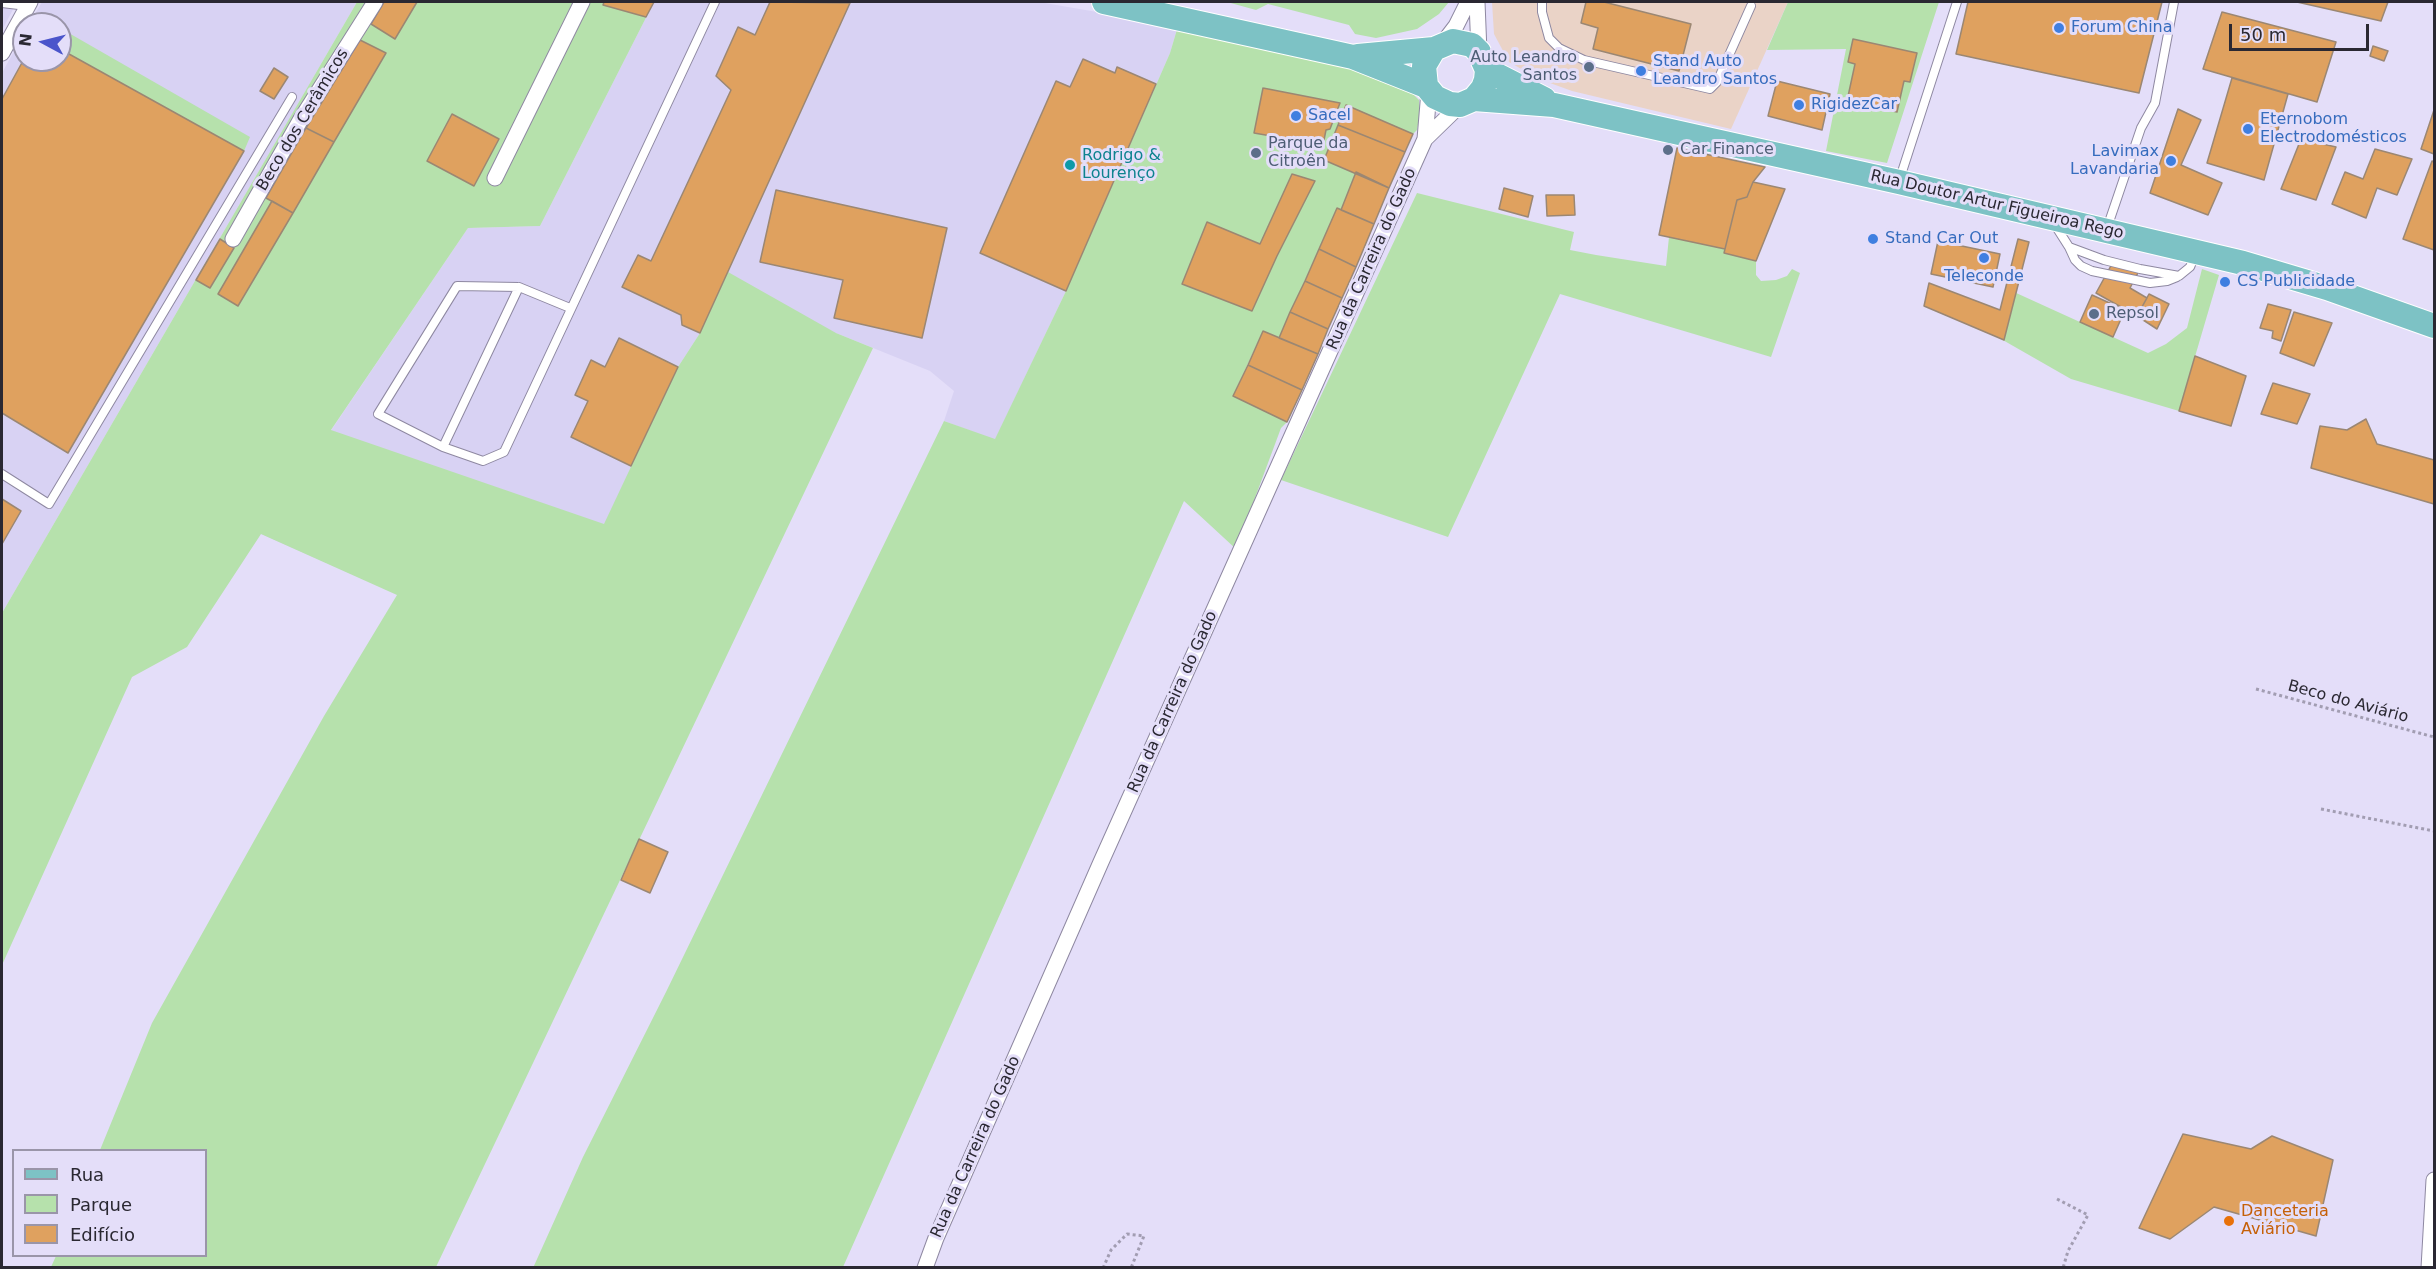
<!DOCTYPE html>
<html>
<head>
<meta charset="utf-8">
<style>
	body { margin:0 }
	#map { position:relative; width:2436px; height:1269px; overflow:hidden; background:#e4def9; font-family:"DejaVu Sans",sans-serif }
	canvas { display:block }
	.frame { position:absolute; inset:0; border:3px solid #2a2832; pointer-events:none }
	.legend { position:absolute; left:12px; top:1149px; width:195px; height:108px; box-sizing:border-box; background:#e4def9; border:2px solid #9a95a9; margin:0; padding:8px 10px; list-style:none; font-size:18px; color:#2a2832 }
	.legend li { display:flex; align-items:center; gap:12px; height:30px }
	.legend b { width:30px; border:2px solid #9a95a9 }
	.north { position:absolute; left:12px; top:12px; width:60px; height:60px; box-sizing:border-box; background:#e4def9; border:2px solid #9a95a9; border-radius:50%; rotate:277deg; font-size:16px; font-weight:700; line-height:24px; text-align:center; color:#2a2832 }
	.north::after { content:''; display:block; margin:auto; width:21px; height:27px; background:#4b55cb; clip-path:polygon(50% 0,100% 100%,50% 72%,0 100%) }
	.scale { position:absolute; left:2229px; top:24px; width:140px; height:27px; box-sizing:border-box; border:3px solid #2a2832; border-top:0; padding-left:8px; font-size:18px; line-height:21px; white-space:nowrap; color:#2a2832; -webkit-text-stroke:4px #e4def9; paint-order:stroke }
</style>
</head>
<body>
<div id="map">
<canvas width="2436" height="1269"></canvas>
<div class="frame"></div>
<ul class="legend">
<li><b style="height:8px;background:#7dc2c5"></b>Rua</li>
<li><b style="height:16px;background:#b6e1ac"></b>Parque</li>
<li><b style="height:16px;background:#dfa15f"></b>Edifício</li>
</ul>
<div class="north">N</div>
<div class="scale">50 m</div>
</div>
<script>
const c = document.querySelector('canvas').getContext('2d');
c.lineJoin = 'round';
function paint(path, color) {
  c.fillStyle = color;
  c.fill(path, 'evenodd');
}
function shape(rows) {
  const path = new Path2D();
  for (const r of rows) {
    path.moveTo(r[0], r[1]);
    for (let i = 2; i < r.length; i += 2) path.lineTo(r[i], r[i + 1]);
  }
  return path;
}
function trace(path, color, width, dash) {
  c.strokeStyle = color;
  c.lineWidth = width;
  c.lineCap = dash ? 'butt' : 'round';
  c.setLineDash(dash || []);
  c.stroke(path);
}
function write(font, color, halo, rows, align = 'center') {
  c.font = font + ' "DejaVu Sans",sans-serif';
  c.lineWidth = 6;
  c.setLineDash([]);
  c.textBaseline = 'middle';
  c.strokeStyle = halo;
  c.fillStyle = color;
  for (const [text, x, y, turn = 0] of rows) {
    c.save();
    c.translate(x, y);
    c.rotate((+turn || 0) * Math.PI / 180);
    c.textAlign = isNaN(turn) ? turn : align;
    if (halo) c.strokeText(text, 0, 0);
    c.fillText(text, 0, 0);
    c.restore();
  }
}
const commercial = shape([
	[1492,2,1788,2,1731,129,1572,91,1539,79,1509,62,1494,34]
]);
const built = shape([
	[2,2,17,2,2,30],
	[42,2,357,2,2,613,2,73,24,33,24,60,60,60,60,24,29,24],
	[654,2,1039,2,1178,26,1170,53,1066,291,995,440,944,421,954,391,930,371,836,333,700,333,678,367,548,647,469,626,261,534,468,228,540,226]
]);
const green = shape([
	[357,2,654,2,540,226,468,228,331,430,604,524,678,367,700,333,728,272,836,333,873,348,436,1267,51,1267,56,1256,206,1256,206,1150,100,1150,152,1023,324,716,397,595,261,534,187,647,132,677,2,965,2,613],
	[1227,2,1449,2,1439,14,1417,29,1376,38,1355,34,1349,25,1268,4,1256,10],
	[1788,2,1939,2,1887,163,1826,151,1846,49,1767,50],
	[1178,26,1361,68,1411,92,1419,100,1420,113,1417,130,1413,134,1346,105,1324,159,1356,172,1341,210,1337,209,1279,338,1263,331,1233,396,1287,422,1281,428,1236,549,1184,501,843,1267,533,1268,583,1157,666,992,944,421,995,439,1066,291,1170,53],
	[60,28,250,137,244,151,60,49],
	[1417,193,1574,232,1570,250,1596,255,1666,266,1669,237,1725,249,1725,253,1756,261,1756,275,1761,281,1776,280,1787,276,1792,269,1800,273,1771,357,1560,294,1448,537,1281,480],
	[2202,269,2219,275,2179,411,2071,379,2001,339,2014,292,2148,353,2166,344,2187,328]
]);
const building = shape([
	[384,2,417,2,395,39,371,24,384,2],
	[604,2,654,2,646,17,603,5,604,2],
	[770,2,850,3,700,333,682,325,681,315,622,287,638,255,651,261,731,90,716,76,738,27,755,35,770,2],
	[1586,2,1604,2,1691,24,1679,71,1593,49,1598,28,1581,23,1586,2],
	[1968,2,2162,2,2139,93,1956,54,1968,2],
	[2297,2,2388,2,2381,21,2297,2],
	[2222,12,2336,42,2317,102,2203,69,2222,12],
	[1853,39,1917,53,1910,82,1904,81,1897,112,1847,101,1855,64,1848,62,1853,39],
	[360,40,386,53,334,142,306,128,360,40],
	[2373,46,2388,51,2384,61,2370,56,2373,46],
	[60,49,244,151,68,453,2,413,2,99,24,59,60,60,60,49],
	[1083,59,1115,73,1117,67,1156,84,1066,291,980,253,1056,81,1070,87,1083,59],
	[274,68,288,77,274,99,260,91,274,68],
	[2232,78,2288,94,2264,180,2207,163,2232,78],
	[1777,81,1830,94,1822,130,1768,116,1777,81],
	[1263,88,1340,103,1330,129,1326,130,1323,145,1254,133,1263,88],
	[1346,105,1413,134,1405,152,1338,125,1346,105],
	[2178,109,2201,120,2181,165,2222,183,2208,215,2150,193,2178,109],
	[2434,110,2434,154,2421,149,2434,110],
	[452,114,499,139,474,186,427,161,452,114],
	[1338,125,1405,152,1389,188,1324,160,1338,125],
	[306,128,334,142,293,213,266,198,306,128],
	[2301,139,2336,147,2316,200,2281,189,2301,139],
	[1677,148,1765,167,1753,182,1747,197,1737,200,1725,249,1659,235,1677,148],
	[2375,149,2412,159,2397,195,2377,188,2366,218,2332,204,2345,172,2363,179,2375,149],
	[2432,161,2434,162,2434,250,2403,239,2432,161],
	[1356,172,1389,188,1374,224,1341,210,1356,172],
	[1292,174,1315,181,1277,256,1252,311,1182,284,1207,222,1260,244,1292,174],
	[1753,182,1785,189,1756,261,1724,253,1737,200,1747,197,1753,182],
	[1504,188,1533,196,1528,217,1499,209,1504,188],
	[776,190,947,228,922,338,834,318,843,280,760,262,776,190],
	[1546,195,1574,195,1575,215,1547,216,1546,195],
	[272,201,293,213,238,306,218,294,272,201],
	[1337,208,1374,224,1356,267,1319,249,1337,208],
	[220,239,234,248,210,288,196,280,220,239],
	[2018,239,2029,242,2004,340,1924,306,1929,283,2000,310,2018,239],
	[1938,241,2000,254,1993,287,1931,274,1938,241],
	[1319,249,1356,267,1342,298,1305,281,1319,249],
	[2113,262,2140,269,2130,288,2147,298,2137,316,2096,293,2113,262],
	[1305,281,1342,298,1328,329,1290,312,1305,281],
	[2149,294,2169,304,2157,329,2137,316,2149,294],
	[2092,295,2125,310,2113,337,2080,322,2092,295],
	[2268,304,2291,310,2281,341,2272,338,2273,331,2260,328,2268,304],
	[1290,312,1328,329,1318,354,1279,338,1290,312],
	[2294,312,2332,323,2314,366,2280,353,2294,312],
	[1263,331,1318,354,1302,390,1248,365,1263,331],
	[619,338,678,367,631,466,571,437,588,401,575,395,591,360,605,367,619,338],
	[2195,356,2246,376,2231,426,2179,411,2195,356],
	[1248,365,1302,390,1287,422,1233,396,1248,365],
	[2273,383,2310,394,2297,424,2261,414,2273,383],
	[2366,419,2377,444,2434,460,2434,504,2311,468,2320,426,2347,430,2366,419],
	[2,499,21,511,2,544,2,499],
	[639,839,668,852,650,893,621,880,639,839],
	[2183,1134,2251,1149,2272,1136,2333,1160,2316,1236,2214,1207,2170,1239,2139,1228,2183,1134]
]);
const path = shape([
	[2256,689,2434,737],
	[2321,809,2434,831],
	[2057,1199,2088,1215,2068,1251,2063,1268],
	[1103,1268,1111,1250,1127,1234,1144,1236,1131,1268]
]);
const service = shape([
	[1542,2,1542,12,1549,38,1559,48,1584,60,1710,89,1717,82,1751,6],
	[2,3,27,6],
	[1900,178,1957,2],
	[2055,225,2069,247,2104,260,2140,269,2179,276,2190,267,2195,255],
	[2107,228,2141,128,2155,103,2174,2],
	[2069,247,2075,260,2081,266,2092,271,2150,283,2167,281,2177,277],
	[519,287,570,308],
	[443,447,519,287,457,286,378,414,443,447,483,461,504,452,715,2],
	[2,474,49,504,292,97]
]);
const minor = shape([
	[1477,2,1479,52],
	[1443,43,1456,26,1468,2],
	[2,53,30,2],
	[1425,139,1429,91],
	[495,178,582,2],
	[233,239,301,119,375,2],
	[925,1268,936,1238,1101,862,1425,139,1460,105],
	[2429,1268,2434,1180]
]);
const primary = shape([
	[1104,2,1353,57,1426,86],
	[1358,56,1434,49],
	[1487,70,1544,99],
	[1474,99,1483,88,1486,80,1487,70,1479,52,1472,45,1453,41,1434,49,1424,66,1426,86,1435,97,1450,104,1460,105,1474,99,1554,105,1899,182,2243,263,2327,288,2434,326]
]);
const markers = [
	[2059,28,6,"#3f7fe0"],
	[1589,67,6,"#5c6f8a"],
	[1641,71,6,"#3f7fe0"],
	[1799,105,6,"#3f7fe0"],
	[1296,116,6,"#3f7fe0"],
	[2248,129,6,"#3f7fe0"],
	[1668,150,6,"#5c6f8a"],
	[1256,153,6,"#5c6f8a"],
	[2171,161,6,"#3f7fe0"],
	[1070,165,6,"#0f9aa8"],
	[1873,239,6,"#3f7fe0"],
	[1984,258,6,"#3f7fe0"],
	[2225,282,6,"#3f7fe0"],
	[2094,314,6,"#5c6f8a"],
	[2229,1221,6,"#e8710a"]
];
const shopNames = [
	["Forum China",2071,28],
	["Stand Auto",1653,62],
	["Leandro Santos",1653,80],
	["RigidezCar",1811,105],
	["Sacel",1308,116],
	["Eternobom",2260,120],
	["Electrodomésticos",2260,138],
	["Lavimax",2159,152,"right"],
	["Lavandaria",2159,170,"right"],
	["Stand Car Out",1885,239],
	["Teleconde",1984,277,"center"],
	["CS Publicidade",2237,282]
];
const serviceNames = [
	["Auto Leandro",1577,58,"right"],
	["Santos",1577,76,"right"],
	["Parque da",1268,144],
	["Citroên",1268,162],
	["Car Finance",1680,150],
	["Repsol",2106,314]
];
const streetNames = [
	["Beco dos Cerâmicos",303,120,-59],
	["Rua Doutor Artur Figueiroa Rego",1997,205,13],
	["Rua da Carreira do Gado",1372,259,-66],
	["Rua da Carreira do Gado",1173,702,-66],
	["Beco do Aviário",2348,702,15],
	["Rua da Carreira do Gado",976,1147,-66]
];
const cultureNames = [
	["Rodrigo &",1082,156],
	["Lourenço",1082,174]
];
const foodNames = [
	["Danceteria",2241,1212],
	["Aviário",2241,1230]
];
paint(commercial, '#ead3c7');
paint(built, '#d8d2f3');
paint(green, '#b6e1ac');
paint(building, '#dfa15f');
trace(building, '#9b8773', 1.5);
trace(service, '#8e88a1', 10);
trace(minor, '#8e88a1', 17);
trace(primary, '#fff', 26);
trace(path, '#a29db2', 3, [3, 3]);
trace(service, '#fff', 8);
trace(minor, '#fff', 15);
trace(primary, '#7dc2c5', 24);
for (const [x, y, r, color] of markers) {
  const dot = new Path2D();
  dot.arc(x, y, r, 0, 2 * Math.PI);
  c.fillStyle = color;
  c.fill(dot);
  trace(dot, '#e4def9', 2);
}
write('16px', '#366cbe', '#e4def9', shopNames, 'left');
write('16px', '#4e5e75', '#e4def9', serviceNames, 'left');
write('16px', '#2a2832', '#e4def9', streetNames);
write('16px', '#0d838f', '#e4def9', cultureNames, 'left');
write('16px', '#c56008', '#e4def9', foodNames, 'left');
</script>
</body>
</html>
